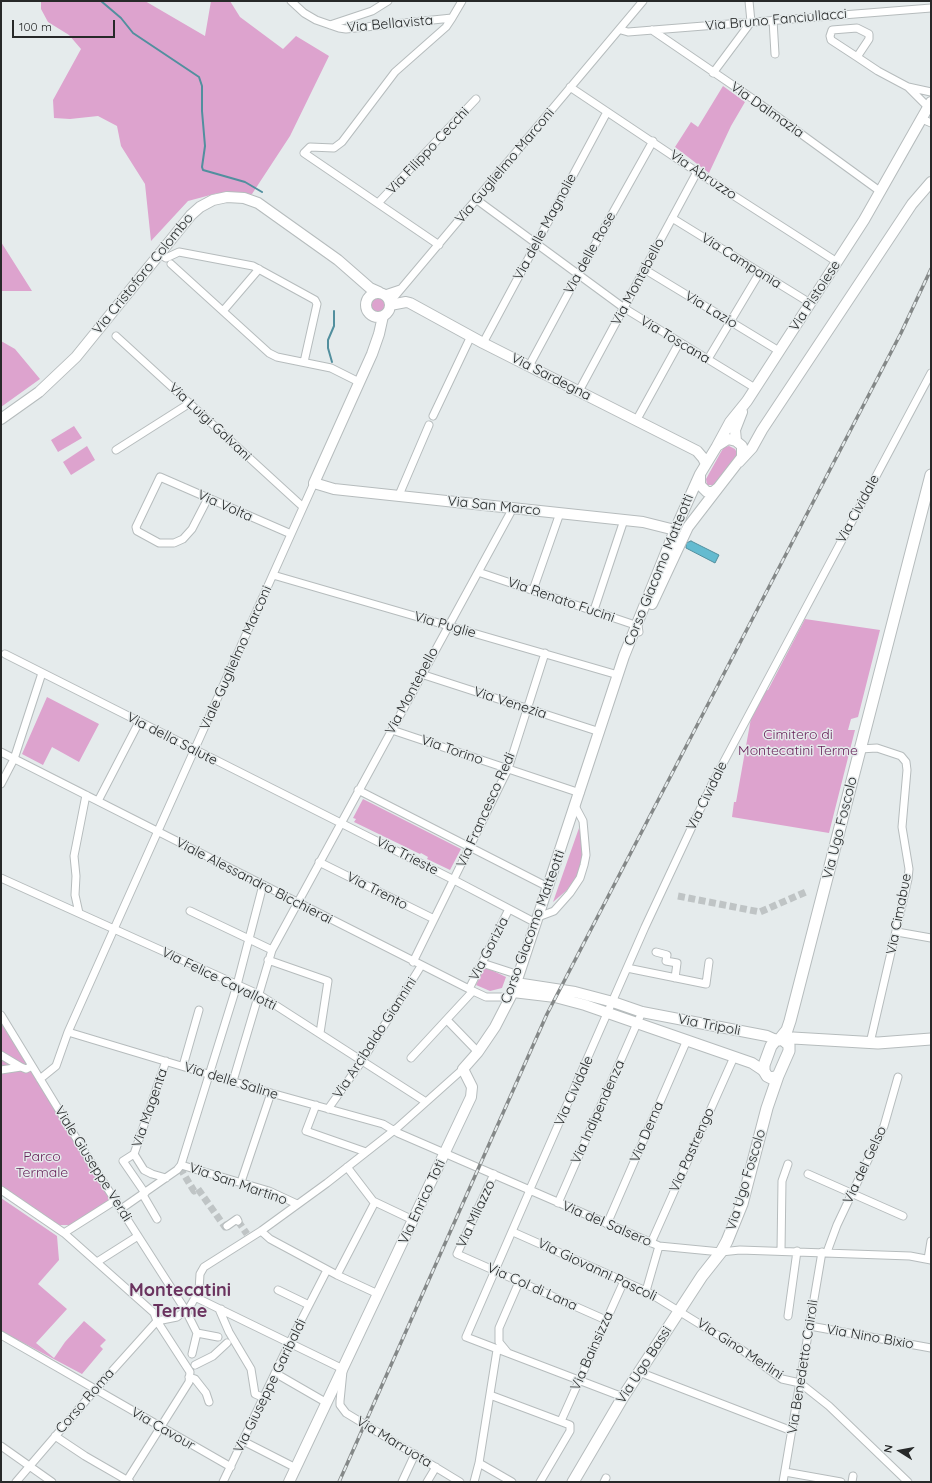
<!DOCTYPE html>
<html>
<head>
<meta charset="utf-8">
<style>
	body { margin:0 }
	#map { position:relative; width:932px; height:1483px; overflow:hidden; background:#e5ebec; font-family:Quicksand,sans-serif }
	canvas { display:block }
	.frame { position:absolute; inset:0; border:2px solid #272929; pointer-events:none }
	.north { position:absolute; left:880px; top:1431px; width:40px; height:40px; -webkit-text-stroke:3px #e5ebec; paint-order:stroke; rotate:281deg; font-size:11px; font-weight:700; line-height:16px; text-align:center; color:#272929 }
	.north::after { content:''; display:block; margin:auto; width:14px; height:18px; background:#272929; clip-path:polygon(50% 0,100% 100%,50% 72%,0 100%) }
	.scale { position:absolute; left:12px; top:20px; width:103px; height:18px; box-sizing:border-box; border:2px solid #272929; border-top:0; padding-left:5px; font-size:12px; line-height:14px; white-space:nowrap; color:#272929; -webkit-text-stroke:3px #e5ebec; paint-order:stroke }
</style>
</head>
<body>
<div id="map">
<canvas width="932" height="1483"></canvas>
<div class="frame"></div>
<div class="north">N</div>
<div class="scale">100 m</div>
</div>
<script>
const c = document.querySelector('canvas').getContext('2d');
c.lineJoin = 'round';
function paint(path, color) {
  c.fillStyle = color;
  c.fill(path, 'evenodd');
}
function shape(rows) {
  const path = new Path2D();
  for (const r of rows) {
    if (r.length === 3) {
      path.moveTo(r[0] + r[2], r[1]);
      path.arc(r[0], r[1], r[2], 0, 2 * Math.PI);
      continue;
    }
    path.moveTo(r[0], r[1]);
    for (let i = 2; i < r.length; i += 2) path.lineTo(r[i], r[i + 1]);
  }
  return path;
}
function trace(path, color, width, dash) {
  c.strokeStyle = color;
  c.lineWidth = width;
  c.lineCap = dash ? 'butt' : 'round';
  c.setLineDash(dash || []);
  c.stroke(path);
}
function write(font, color, halo, rows, align = 'center') {
  c.font = font + ' Quicksand,sans-serif';
  c.lineWidth = 3;
  c.setLineDash([]);
  c.textBaseline = 'middle';
  c.strokeStyle = halo;
  c.fillStyle = color;
  for (const [text, x, y, turn = 0] of rows) {
    c.save();
    c.translate(x, y);
    c.rotate((+turn || 0) * Math.PI / 180);
    c.textAlign = isNaN(turn) ? turn : align;
    if (halo) c.strokeText(text, 0, 0);
    c.fillText(text, 0, 0);
    c.restore();
  }
}
const green = shape([
	[41,1,145,1,205,36,211,1,230,1,240,17,283,49,296,36,329,56,290,136,252,194,218,193,188,201,151,241,145,184,121,146,117,126,98,116,70,119,54,118,53,100,81,49,69,35,48,22,41,9],
	[723,86,745,102,731,126,709,173,675,147,691,122,698,127],
	[1,242,32,291,1,291],
	[378,305,8],
	[1,341,15,349,40,379,1,407],
	[74,426,82,438,58,452,51,440],
	[87,446,95,460,71,475,63,462],
	[729,446,735,449,737,453,736,456,714,485,707,485,706,479,721,452,724,447],
	[805,619,880,630,858,717,851,719,848,730,855,730,829,833,732,817,734,802,736,802,751,718,764,691,768,690],
	[47,697,99,724,79,762,52,747,43,765,22,754],
	[363,799,461,849,450,870,427,859,428,857,421,853,420,854,354,822,356,819,353,818],
	[579,828,583,843,584,855,578,875,567,890,553,902],
	[485,967,506,977,502,988,490,991,476,985],
	[1,1023,112,1200,71,1225,59,1225,1,1187],
	[1,1198,57,1236,59,1260,38,1284,67,1309,36,1343,54,1358,65,1342,84,1321,106,1340,100,1346,103,1349,82,1374,1,1331]
]);
const water = shape([
	[691,541,719,555,715,563,686,548,686,543,691,541]
]);
const stream = shape([
	[101,1,121,18,133,33,199,77,202,86,202,111,205,146,202,167,203,170,245,182,262,192],
	[332,362,328,348,328,340,334,326,334,311]
]);
const streetTunnel = shape([
	[678,896,760,912,808,891],
	[180,1168,194,1191,198,1189,225,1227,227,1226],
	[238,1221,247,1234]
]);
const street = shape([
	[291,1,304,13,316,20,339,28,346,29,452,18,462,1],
	[773,20,775,54],
	[330,25,372,11,388,1],
	[621,30,628,32,931,8],
	[652,30,753,99,881,192],
	[857,57,869,39,869,34,857,28,832,30,830,36,831,40,857,57,878,71,908,87,931,92],
	[713,73,751,22,749,1],
	[570,87,697,172,837,262],
	[909,88,928,107],
	[922,119,931,123],
	[477,200,624,308,755,388],
	[379,202,476,99],
	[672,218,810,303],
	[439,245,304,153,310,147,334,148,342,142,395,72,446,27,452,18],
	[160,254,166,258,179,252,253,266,315,300,317,304,304,362],
	[171,264,269,353,277,357,331,368,359,382],
	[644,269,779,351],
	[385,294,400,289],
	[390,302,643,1],
	[223,311,259,269],
	[116,336,303,507],
	[483,343,607,112],
	[708,359,760,272],
	[529,366,578,275,653,141],
	[579,391,697,172],
	[433,416,471,336],
	[636,421,679,343],
	[116,450,190,403],
	[399,495,429,425],
	[208,498,192,529,183,539,174,543,159,543,137,531,136,527,160,477,291,534],
	[478,572,638,626,639,632],
	[273,575,618,675],
	[533,590,560,513],
	[594,610,624,520],
	[5,654,454,880,536,923],
	[421,674,600,732],
	[392,730,580,793],
	[860,749,877,748,901,756,906,762,907,770,902,827,909,869,908,879,870,1043],
	[1,752,473,991,486,997,510,997],
	[1,784,14,759,42,673],
	[358,790,548,887],
	[98,801,139,722],
	[319,862,434,919],
	[1,878,258,994,426,1102],
	[190,911,272,950],
	[79,913,75,895,76,876,74,856,86,795],
	[538,917,554,911,570,893,580,878,584,865,586,855,583,821,575,806],
	[897,932,931,938],
	[656,952,667,955,666,961,677,963,675,978],
	[268,960,328,981,320,1033],
	[413,962,508,769,545,653],
	[482,963,519,975],
	[627,968,706,984,709,962],
	[469,989,509,909],
	[1,1015,95,1169,186,1311,197,1333],
	[447,1020,478,1052],
	[68,1032,271,1093,383,1124,398,1133,659,1246,721,1252,740,1250,910,1256,931,1260],
	[1,1055,21,1067,26,1069,32,1066],
	[411,1058,473,991],
	[183,1066,199,1010],
	[1,1070,21,1067],
	[40,1079,56,1066,68,1032,114,929,314,483],
	[233,1081,272,950,513,508],
	[316,1105,306,1131,366,1152],
	[328,1109,362,1061,421,966],
	[134,1154,166,1061],
	[181,1165,237,985,263,885],
	[347,1167,373,1201,413,1220],
	[494,1174,457,1254,606,1320],
	[808,1174,903,1216],
	[241,1182,271,1093],
	[530,1189,645,927,712,784,931,373],
	[1,1190,64,1233,154,1313,157,1321,190,1372,189,1382,126,1482],
	[530,1190,466,1337,623,1397],
	[145,1193,123,1161,134,1154,144,1170,152,1174,166,1178],
	[143,1195,157,1219],
	[558,1203,642,1012],
	[121,1209,177,1170,181,1165,269,1191,297,1204],
	[607,1224,687,1040],
	[227,1226,237,1219,238,1221],
	[261,1231,270,1239,337,1275,378,1294],
	[513,1232,646,1291,742,1350,782,1379,800,1383,829,1406,908,1482],
	[64,1233,116,1200],
	[651,1243,734,1057],
	[781,1251,782,1181,788,1164],
	[827,1252,837,1225,884,1126,898,1077],
	[928,1259,931,1241],
	[97,1262,138,1236],
	[337,1275,375,1202],
	[278,1290,309,1305],
	[646,1291,659,1246],
	[197,1298,343,1369],
	[221,1309,219,1309,229,1332,251,1369,255,1394,264,1398],
	[788,1316,797,1251],
	[810,1326,931,1348],
	[1,1335,231,1467],
	[508,1353,499,1342,499,1328,519,1282],
	[192,1354,197,1333,218,1337],
	[195,1365,213,1356,227,1343],
	[343,1371,340,1401,340,1405,346,1413,460,1482],
	[639,1372,792,1431],
	[275,1373,327,1403],
	[189,1377,195,1379,206,1393,209,1402],
	[490,1395,570,1425,570,1431,540,1482],
	[561,1421,624,1281],
	[55,1436,85,1456,130,1482],
	[243,1441,296,1468],
	[1,1446,52,1482],
	[479,1463,512,1482],
	[785,1472,841,1482],
	[16,1482,95,1390,157,1321,177,1317,189,1308,199,1291,200,1274,204,1267,261,1231,327,1183,397,1128,463,1069],
	[223,1482,289,1344,327,1270],
	[402,1482,415,1454],
	[427,1482,436,1467],
	[474,1482,479,1463,497,1350],
	[604,1482,606,1478],
	[783,1482,822,1252],
	[852,1482,853,1476]
]);
const secondary = shape([
	[378,305,12],
	[390,305,406,302,410,303,483,343,697,451,703,458,706,464],
	[383,316,379,334,372,354,314,483,334,489,643,522,675,530],
	[1,419,39,392,76,357,191,215,200,207,213,200,227,197,244,198,258,203,338,260,370,288,379,292],
	[728,439,736,441,742,446,742,457,718,488,713,492,707,492,700,485,700,474,717,446,728,439],
	[736,441,735,430,742,412],
	[717,446,730,422,747,401,864,220,931,102],
	[739,462,752,448,762,430,912,204,931,182],
	[652,604,688,527,718,488],
	[516,983,575,992,613,1002,642,1012,767,1036,776,1040],
	[513,992,555,997,585,1005,752,1063,764,1071],
	[289,1482,471,1097,472,1087,463,1069,478,1052,495,1027,513,992,624,656,675,530,700,474]
]);
const primary = shape([
	[782,1039,789,1045,789,1051,778,1076,771,1078,767,1076,764,1071,764,1065,771,1046,776,1040,782,1039],
	[779,1040,787,1030,790,1021,931,475],
	[786,1041,793,1038,878,1043,931,1039],
	[573,1482,623,1397,702,1276,721,1252,727,1241,742,1204,767,1108,778,1076]
]);
const rail = shape([
	[339,1482,547,1014,901,333,931,269]
]);
const streetNames = [
	["Via Bruno Fanciullacci",776,20,-5],
	["Via Bellavista",390,24,-5],
	["Via Dalmazia",767,110,35],
	["Via Filippo Cecchi",428,151,-47],
	["Via Guglielmo Marconi",505,166,-50],
	["Via Abruzzo",703,175,34],
	["Via delle Magnolie",545,227,-62],
	["Via delle Rose",590,253,-61],
	["Via Campania",741,261,32],
	["Via Cristoforo Colombo",143,274,-51],
	["Via Montebello",638,282,-62],
	["Via Pistoiese",815,296,-57],
	["Via Lazio",711,310,31],
	["Via Toscana",675,340,31],
	["Via Sardegna",551,377,27],
	["Via Luigi Galvani",210,422,43],
	["Via Volta",225,506,24],
	["Via San Marco",494,506,6],
	["Via Cividale",858,509,-62],
	["Corso Giacomo Matteotti",659,570,-68],
	["Via Renato Fucini",561,600,19],
	["Via Puglie",445,625,16],
	["Viale Guglielmo Marconi",236,658,-66],
	["Via Montebello",412,691,-62],
	["Via Venezia",510,703,18],
	["Via della Salute",172,739,27],
	["Via Torino",452,750,19],
	["Via Cividale",707,796,-64],
	["Via Francesco Redi",486,810,-66],
	["Via Ugo Foscolo",840,828,-76],
	["Via Trieste",407,856,27],
	["Viale Alessandro Bicchierai",254,881,27],
	["Via Trento",377,891,27],
	["Via Cimabue",899,914,-79],
	["Corso Giacomo Matteotti",533,927,-70],
	["Via Gorizia",489,949,-63],
	["Via Felice Cavallotti",219,979,26],
	["Via Tripoli",709,1025,11],
	["Via Arcibaldo Giannini",375,1038,-57],
	["Via delle Saline",231,1081,17],
	["Via Cividale",574,1091,-66],
	["Via Magenta",150,1108,-71],
	["Via Indipendenza",598,1112,-66],
	["Via Derna",647,1132,-67],
	["Via Pastrengo",692,1150,-66],
	["Viale Giuseppe Verdi",93,1164,58],
	["Via del Gelso",865,1165,-65],
	["Via Ugo Foscolo",746,1180,-73],
	["Via San Martino",238,1184,19],
	["Via Enrico Toti",422,1202,-65],
	["Via Milazzo",476,1214,-65],
	["Via del Salsero",607,1224,23],
	["Via Giovanni Pascoli",597,1270,25],
	["Via Col di Lana",532,1287,24],
	["Via Nino Bixio",870,1337,10],
	["Via Gino Merlini",740,1349,33],
	["Via Bainsizza",592,1351,-66],
	["Via Ugo Bassi",644,1365,-57],
	["Via Benedetto Cairoli",803,1367,-81],
	["Via Giuseppe Garibaldi",270,1386,-64],
	["Corso Roma",85,1401,-49],
	["Via Cavour",163,1429,30],
	["Via Marruota",394,1442,31]
];
const parkNames = [
	["Cimitero di",798,735],
	["Montecatini Terme",798,751],
	["Parco",42,1157],
	["Termale",42,1173]
];
const districtNames = [
	["Montecatini",180,1291],
	["Terme",180,1312]
];
paint(green, '#dda3ce');
paint(water, '#64bbd0');
trace(water, '#528f9e', 1);
trace(stream, '#528f9e', 2);
trace(streetTunnel, '#bfc4c5', 7, [7, 3.5]);
trace(street, '#b6bcbd', 9);
trace(secondary, '#b6bcbd', 12);
trace(primary, '#b6bcbd', 13);
trace(street, '#fff', 7);
trace(secondary, '#fff', 10);
trace(primary, '#fff', 11);
trace(rail, '#848888', 3.5);
trace(rail, '#e5ebec', 2, [6]);
write('14px', '#272929', '#e5ebec', streetNames);
write('14px', '#67235a', '#e5ebec', parkNames);
write('bold 18px', '#6a325e', '#e5ebec', districtNames);
</script>
</body>
</html>
